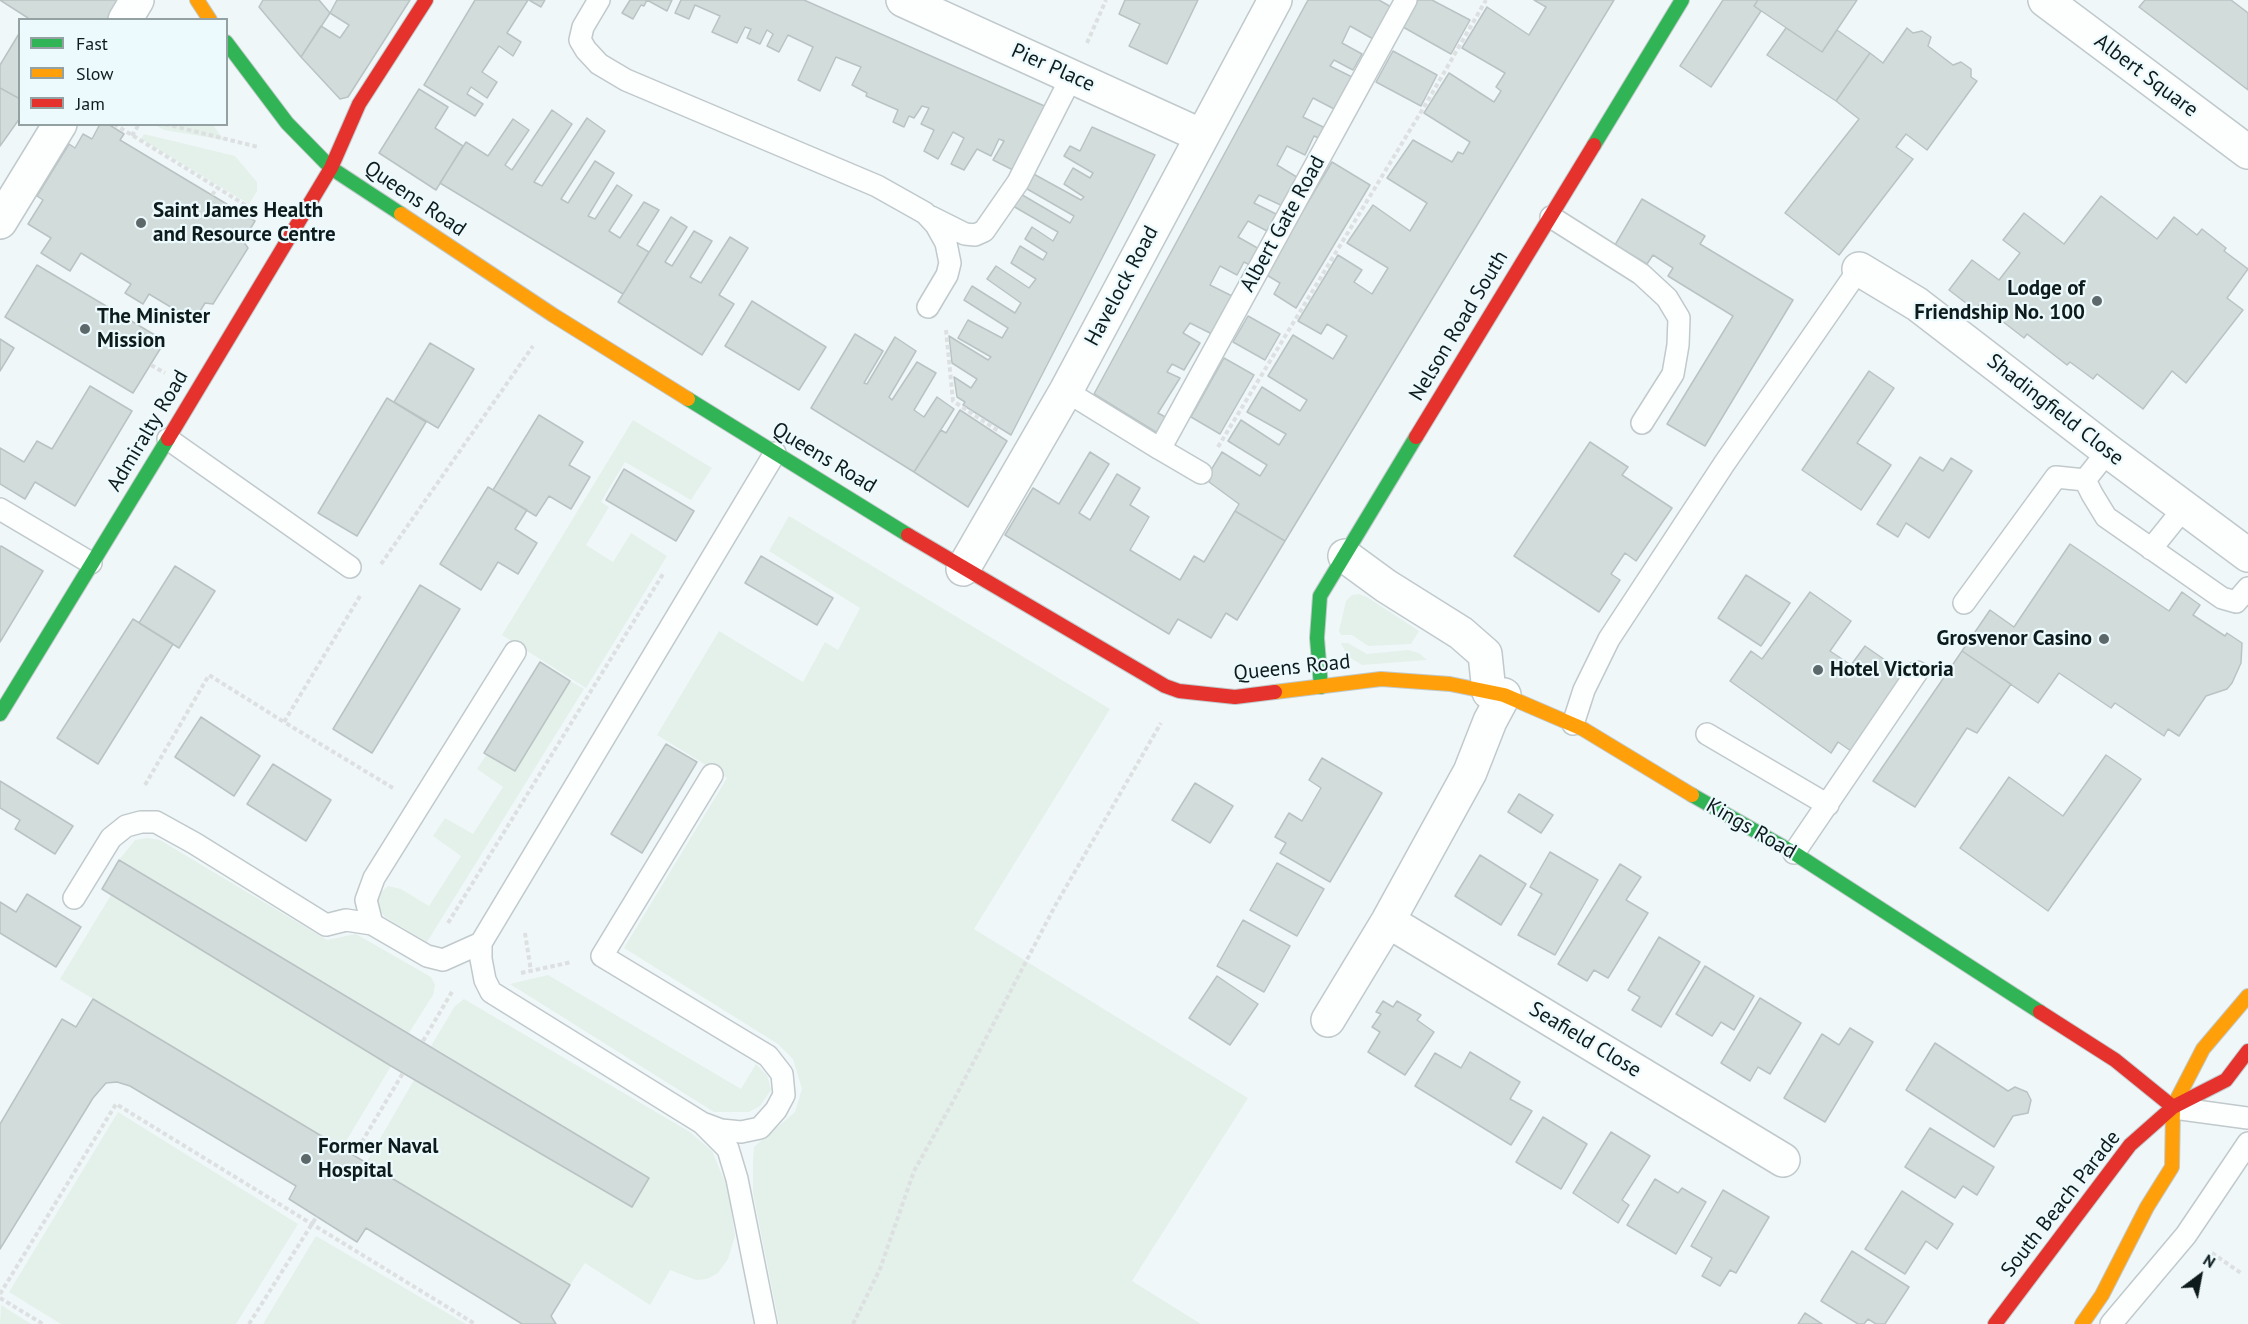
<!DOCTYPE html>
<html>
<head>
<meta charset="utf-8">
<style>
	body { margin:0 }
	#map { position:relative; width:2248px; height:1324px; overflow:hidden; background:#f0f7f9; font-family:"PT Sans",sans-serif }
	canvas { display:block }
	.legend { position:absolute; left:18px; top:18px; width:210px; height:108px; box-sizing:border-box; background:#ecfafd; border:2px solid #93a1a3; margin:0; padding:8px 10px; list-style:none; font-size:18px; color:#0e1b1d }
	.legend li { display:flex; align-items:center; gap:12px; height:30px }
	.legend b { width:30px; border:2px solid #93a1a3 }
	.north { position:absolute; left:2170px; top:1246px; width:60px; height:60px; -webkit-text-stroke:4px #ecfafd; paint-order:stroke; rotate:32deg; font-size:16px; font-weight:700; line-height:24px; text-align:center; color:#0e1b1d }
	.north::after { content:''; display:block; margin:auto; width:21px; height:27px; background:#0e1b1d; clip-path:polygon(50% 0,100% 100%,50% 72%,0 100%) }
</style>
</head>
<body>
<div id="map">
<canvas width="2248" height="1324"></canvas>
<ul class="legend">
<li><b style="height:8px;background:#30b455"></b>Fast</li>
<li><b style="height:8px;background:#ff9f0a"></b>Slow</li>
<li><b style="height:8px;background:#e5322d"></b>Jam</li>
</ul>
<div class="north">N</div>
</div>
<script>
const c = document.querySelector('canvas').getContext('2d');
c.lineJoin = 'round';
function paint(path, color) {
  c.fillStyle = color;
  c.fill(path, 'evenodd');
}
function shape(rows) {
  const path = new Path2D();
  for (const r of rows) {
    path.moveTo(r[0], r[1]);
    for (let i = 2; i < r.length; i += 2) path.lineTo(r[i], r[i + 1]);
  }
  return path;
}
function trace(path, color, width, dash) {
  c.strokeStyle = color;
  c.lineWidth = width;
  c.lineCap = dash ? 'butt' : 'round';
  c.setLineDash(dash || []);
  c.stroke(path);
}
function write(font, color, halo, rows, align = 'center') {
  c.font = font + ' "PT Sans",sans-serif';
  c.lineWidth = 4.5;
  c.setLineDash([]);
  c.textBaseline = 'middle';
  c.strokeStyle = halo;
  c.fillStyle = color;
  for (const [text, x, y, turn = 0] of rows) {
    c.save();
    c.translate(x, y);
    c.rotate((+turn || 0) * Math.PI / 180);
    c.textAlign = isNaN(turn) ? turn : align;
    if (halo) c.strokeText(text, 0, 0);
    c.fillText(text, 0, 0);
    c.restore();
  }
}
const green = shape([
	[155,125,213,125,224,140,164,130],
	[144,134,235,156,257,182,257,191,249,204,141,139],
	[633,420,712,468,691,500,625,462,601,502,609,507,586,545,613,562,631,533,667,556,586,688,502,635],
	[789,516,1110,709,974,929,1248,1098,1132,1281,1201,1324,779,1324,753,1193,753,1161,754,1147,795,1112,802,1089,793,1059,778,1044,624,948,727,778,657,735,719,631,803,682,825,642,838,650,860,608,769,551],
	[1359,594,1367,597,1419,631,1411,644,1368,646,1352,635,1341,635,1339,631,1346,601,1352,595],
	[1341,643,1348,643,1367,654,1408,650,1419,653,1427,660,1362,665,1347,656],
	[570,681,584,689,427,942,385,917,375,904,379,894,388,886,401,889,429,906,461,856,433,836,445,818,473,834,503,787,477,769,487,754],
	[147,838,160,840,327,940,356,934,431,977,435,985,433,995,409,1033,119,860,135,840],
	[111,895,391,1066,342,1148,60,979],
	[548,975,741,1089,756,1064,767,1075,771,1090,760,1106,749,1112,714,1112,510,984],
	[464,999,690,1132,712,1151,728,1189,735,1236,728,1259,718,1273,707,1279,696,1280,670,1270,650,1305,585,1263,570,1285,366,1163,414,1080,631,1207,649,1178,431,1046,455,1006],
	[118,1112,298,1224,236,1324,61,1324,9,1292],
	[316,1236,466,1324,263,1324],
	[1,1305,31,1324,0,1324]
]);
const building = shape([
	[0,0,119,0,107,20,27,20,28,18,0,0],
	[263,0,319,0,330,13,301,57,259,7,263,0],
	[337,0,410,0,348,97,340,99,301,57,321,26,340,38,349,25,330,13,337,0],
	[475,0,528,0,507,33,521,42,513,56,499,46,482,72,497,82,487,98,471,87,467,94,483,104,475,116,424,85,475,0],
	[529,0,545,0,541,7,529,0],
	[630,0,647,0,644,6,641,5,633,19,622,13,630,0],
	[647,0,672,0,667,11,647,0],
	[681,0,804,0,1049,108,1015,171,993,160,1004,141,999,139,991,156,977,149,964,170,951,164,964,138,953,132,938,159,924,151,934,130,921,124,929,108,922,106,914,118,909,116,904,127,893,122,898,110,866,96,867,93,852,85,861,67,836,57,820,91,798,80,813,47,788,35,779,52,767,46,773,34,767,30,760,44,747,38,751,29,745,27,737,43,712,32,720,16,695,5,689,19,675,13,681,0],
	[1125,0,1198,0,1167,64,1129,46,1140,24,1119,14,1125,0],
	[1308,0,1379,0,1393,8,1375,40,1350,26,1342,43,1362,54,1353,70,1334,60,1330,66,1354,78,1336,110,1313,98,1303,117,1327,129,1321,139,1314,136,1305,155,1287,146,1277,165,1300,179,1285,207,1259,195,1254,203,1278,215,1269,232,1248,221,1238,237,1261,250,1252,266,1244,262,1237,275,1220,266,1210,285,1234,297,1214,335,1190,323,1183,333,1200,343,1184,370,1172,364,1167,372,1180,378,1158,413,1169,419,1159,434,1094,394,1308,0],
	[1418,0,1432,0,1470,20,1451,54,1403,27,1418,0],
	[1534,0,1614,0,1285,541,1235,511,1239,504,1209,482,1211,477,1208,475,1222,452,1260,476,1267,465,1228,441,1241,420,1279,445,1286,434,1247,412,1262,387,1300,411,1307,400,1268,376,1293,335,1333,359,1347,336,1327,324,1321,334,1298,321,1338,255,1362,270,1354,282,1372,294,1388,268,1347,243,1373,205,1410,231,1427,203,1387,178,1413,140,1452,162,1458,152,1463,154,1470,142,1424,113,1449,73,1494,102,1501,91,1496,87,1505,73,1462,48,1487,7,1529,35,1546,7,1534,0],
	[1723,0,1758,0,1754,6,1761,11,1711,87,1680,66,1723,0],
	[1758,0,1857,0,1822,52,1754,6,1758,0],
	[2145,0,2231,0,2248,13,2248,90,2139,7,2145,0],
	[1786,28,1822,52,1837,30,1870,53,1836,101,1767,55,1786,28],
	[1907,28,1913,33,1922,31,1931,37,1928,46,1953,65,1961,62,1971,69,1971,77,1977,81,1927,150,1906,134,1896,147,1913,159,1839,255,1785,213,1859,119,1836,101,1870,53,1883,63,1907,28],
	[20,32,20,99,0,88,0,65,20,32],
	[1393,51,1437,75,1421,106,1376,82,1393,51],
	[0,88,20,99,20,118,0,146,0,88],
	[419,89,448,107,435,128,463,146,436,190,379,153,419,89],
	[552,110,572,124,534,182,542,186,587,118,605,131,561,199,568,203,595,161,614,173,588,216,595,219,617,185,632,195,609,231,620,238,644,202,659,210,637,245,649,252,623,294,440,183,466,142,488,156,513,119,529,130,505,165,512,170,552,110],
	[100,124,108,124,124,134,120,140,255,221,243,241,248,248,213,304,205,303,194,321,149,294,143,304,125,293,131,284,81,253,70,271,41,253,51,238,28,224,43,200,37,196,69,144,75,148,83,134,92,139,100,124],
	[1092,127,1155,155,1011,435,963,405,965,402,957,397,954,377,971,388,977,379,952,363,949,336,988,360,991,357,958,338,968,320,1002,338,1008,328,964,300,972,286,1015,313,1021,303,987,279,996,266,1029,288,1036,279,1011,263,1020,246,1043,260,1047,253,1025,239,1032,227,1053,241,1058,232,1013,206,1019,193,1070,223,1074,216,1022,186,1030,172,1081,200,1084,197,1064,184,1073,168,1090,178,1093,173,1064,156,1070,146,1080,151,1092,127],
	[1332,162,1370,185,1296,308,1274,294,1280,283,1265,274,1332,162],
	[2101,196,2157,239,2174,217,2197,235,2202,229,2226,248,2224,251,2248,269,2227,298,2243,310,2186,383,2172,371,2143,409,2097,374,2093,379,2070,362,2067,365,2027,334,2024,338,1980,304,1975,310,1949,290,1972,260,1999,280,2020,253,2003,240,2024,213,2064,244,2101,196],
	[1642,199,1705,236,1700,244,1793,300,1705,446,1667,424,1733,316,1668,276,1673,268,1653,255,1647,264,1615,245,1642,199],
	[671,217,687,227,665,262,672,266,694,231,712,241,690,277,701,283,730,237,748,248,719,295,734,304,702,355,618,302,671,217],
	[37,265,165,341,133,393,5,317,37,265],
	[752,301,826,347,799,390,725,346,752,301],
	[1248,316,1280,334,1265,360,1233,342,1248,316],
	[855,334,883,351,864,383,867,384,895,337,916,351,889,397,892,400,917,362,936,373,914,410,924,417,937,397,954,409,914,472,811,408,855,334],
	[0,339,14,348,0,371,0,339],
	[430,343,474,369,438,428,394,402,430,343],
	[1224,358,1254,375,1220,434,1191,417,1224,358],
	[1869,371,1894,388,1857,443,1891,465,1861,510,1802,470,1869,371],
	[90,386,132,411,75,506,35,482,25,499,0,484,0,448,24,462,37,441,52,449,90,386],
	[387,398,426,422,357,536,318,513,387,398],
	[960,410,1007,441,968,507,914,472,941,430,946,433,960,410],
	[539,415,583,442,569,465,590,477,571,509,549,496,536,516,493,490,539,415],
	[1590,442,1628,467,1622,475,1672,508,1636,561,1625,553,1611,574,1620,580,1599,612,1514,556,1590,442],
	[1090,452,1109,464,1079,513,1090,520,1117,474,1140,488,1130,505,1149,517,1130,550,1180,580,1194,556,1204,562,1235,511,1285,541,1237,620,1226,613,1211,638,1178,619,1169,634,1005,535,1033,488,1059,504,1090,452],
	[1920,457,1943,471,1951,458,1972,471,1929,538,1906,523,1898,537,1877,524,1920,457],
	[624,469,694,511,676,541,606,500,624,469],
	[488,487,527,510,515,529,537,543,518,574,498,562,481,590,440,564,488,487],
	[2070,544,2169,611,2182,592,2200,605,2193,615,2225,636,2227,633,2242,643,2241,663,2232,683,2227,689,2206,696,2179,736,2168,729,2164,736,2115,703,2111,708,2059,673,2038,703,1962,651,1990,610,2014,627,2070,544],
	[1,546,43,571,0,642,0,547,1,546],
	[761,556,833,598,817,625,745,583,761,556],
	[175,566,215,591,179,648,139,623,175,566],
	[1746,575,1790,603,1761,646,1718,618,1746,575],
	[420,585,460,609,372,753,333,729,420,585],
	[1810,592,1851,621,1830,651,1851,665,1865,646,1905,674,1851,751,1838,742,1831,753,1730,681,1751,651,1762,659,1810,592],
	[133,619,173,644,98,764,57,738,133,619],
	[1962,651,2011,684,1977,733,1967,728,1915,807,1873,781,1962,651],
	[540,662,570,681,515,771,484,753,540,662],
	[201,717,260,756,234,796,175,757,201,717],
	[666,744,697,762,642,853,611,834,666,744],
	[2106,755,2141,779,2048,911,1960,848,2009,777,2063,816,2106,755],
	[1322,758,1382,793,1330,882,1280,853,1286,843,1275,837,1289,813,1302,821,1321,788,1309,780,1322,758],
	[273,764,331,800,306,841,247,804,273,764],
	[0,781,73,826,55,854,15,829,20,820,0,808,0,781],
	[1195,783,1233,806,1210,843,1172,820,1195,783],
	[1519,794,1553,815,1541,833,1508,812,1519,794],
	[1550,852,1598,880,1555,955,1518,935,1542,894,1530,887,1550,852],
	[1480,855,1526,884,1501,925,1455,896,1480,855],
	[119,860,649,1178,632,1207,391,1066,102,889,119,860],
	[1277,863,1324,889,1297,936,1250,910,1277,863],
	[1620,864,1641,877,1626,900,1648,913,1608,978,1594,970,1587,981,1558,964,1620,864],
	[27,894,81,927,56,967,0,933,0,902,16,912,27,894],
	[1243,920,1290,946,1264,992,1217,966,1243,920],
	[1659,937,1700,962,1661,1027,1632,1010,1640,997,1628,990,1659,937],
	[1705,966,1754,996,1734,1030,1721,1022,1712,1036,1676,1014,1705,966],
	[1217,976,1258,1004,1230,1045,1189,1018,1217,976],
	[1760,998,1801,1023,1770,1074,1758,1067,1750,1081,1721,1063,1760,998],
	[93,999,570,1285,551,1316,556,1324,522,1324,366,1228,357,1242,289,1199,296,1186,130,1086,117,1082,106,1083,93,1098,0,1249,0,1124,62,1019,76,1027,93,999],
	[1383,1001,1393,1007,1397,1001,1421,1015,1417,1020,1434,1032,1405,1075,1368,1052,1380,1032,1372,1027,1381,1014,1376,1012,1383,1001],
	[1850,1028,1873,1042,1825,1122,1784,1098,1822,1034,1839,1045,1850,1028],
	[1935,1043,2008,1091,2015,1087,2027,1092,2031,1100,2028,1113,2013,1116,1994,1147,1906,1090,1935,1043],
	[1470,1052,1520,1082,1510,1099,1532,1111,1511,1145,1415,1086,1435,1053,1461,1068,1470,1052],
	[1543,1117,1587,1144,1561,1189,1516,1162,1543,1117],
	[1930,1128,1994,1167,1977,1195,1963,1186,1955,1198,1905,1167,1930,1128],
	[1611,1132,1650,1156,1622,1200,1629,1205,1618,1223,1573,1193,1611,1132],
	[1655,1179,1678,1193,1682,1188,1706,1202,1676,1254,1627,1225,1655,1179],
	[1723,1190,1769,1217,1736,1273,1730,1270,1720,1286,1702,1276,1712,1258,1691,1246,1723,1190],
	[1902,1191,1953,1224,1937,1249,1926,1241,1905,1274,1865,1249,1902,1191],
	[1852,1251,1909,1287,1885,1324,1876,1324,1868,1319,1864,1324,1858,1324,1821,1301,1852,1251],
	[1805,1313,1822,1324,1798,1324,1805,1313]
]);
const path = shape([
	[1087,43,1106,0],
	[114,124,260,214],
	[165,124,258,147],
	[132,136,139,124],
	[212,195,218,187],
	[946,330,953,401,1000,432],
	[151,365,165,373],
	[1218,447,1427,102,1486,0],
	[381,564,533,346],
	[360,596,284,722,393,788],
	[145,785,209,675,284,722],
	[448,923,663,574],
	[525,933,531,971],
	[521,973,572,962],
	[423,1041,453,990],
	[354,1155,403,1073],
	[2212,1253,2241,1273],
	[0,1294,116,1104,475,1324],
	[0,1298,43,1324],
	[249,1324,317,1216],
	[853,1324,880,1269,914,1171,950,1107,1055,906,1161,723]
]);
const lane = shape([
	[599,0,583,27,580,40,586,50,599,64,626,80,877,186,925,213,936,225,946,243,950,263,947,275,928,307],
	[931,217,965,234,975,235,984,231,1018,182,1072,76],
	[1551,217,1641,274,1667,298,1679,318,1678,345,1673,374,1642,423],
	[1066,391,1160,449,1406,0],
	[168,439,350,567],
	[1160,449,1201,473],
	[2085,480,2092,494,2106,517,2222,598,2236,602,2248,588],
	[0,509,91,563],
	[2151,549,2184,508],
	[1964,603,2056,477,2085,480,2108,451],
	[1573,724,1584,690,1609,639,1724,464,1859,269],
	[1707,734,1828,805],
	[1794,853,1917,672],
	[74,898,111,838,126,826,141,822,156,822,194,843,326,925,346,920,372,924,427,956,443,960,481,943],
	[372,924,366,900,374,878,515,652],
	[2174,1108,2248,1118],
	[705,1124,721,1130,741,1132,760,1128,776,1110,784,1095,782,1074,768,1056,602,956,712,775],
	[766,1324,737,1179,728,1149,702,1123,491,992,485,980,481,959,481,943,775,453],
	[2111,1324,2186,1235,2248,1143]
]);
const street = shape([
	[903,0,1202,136],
	[2045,0,2248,152],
	[125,20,137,0],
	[0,222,60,124],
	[1859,269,1917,304,2108,451,2248,555],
	[1345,556,1386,586,1461,633,1485,654,1489,692],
	[963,569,1066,391,1275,0],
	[1388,921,1783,1160],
	[1328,1020,1388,921,1470,772,1490,721,1504,695]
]);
const fast = shape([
	[226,42,287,123,331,168,401,214],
	[1594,145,1682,0],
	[688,399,908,535],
	[1321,687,1317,638,1320,596,1416,437],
	[0,714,168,439],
	[1692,795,1794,853,2040,1012]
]);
const slow = shape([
	[197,0,210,20],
	[401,214,553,315,688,399],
	[1275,692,1381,679,1450,684,1504,695,1583,729,1692,795],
	[2082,1324,2102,1295,2147,1207,2172,1167,2173,1107,2203,1049,2248,996]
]);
const jam = shape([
	[1416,437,1594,145],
	[168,439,331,168,359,104,426,0],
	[908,535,1165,686,1179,691,1235,697,1275,692],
	[2040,1012,2115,1060,2173,1107],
	[1995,1324,2130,1145,2173,1107,2226,1080,2248,1051]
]);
const markers = [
	[141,223,6,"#5d686a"],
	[2097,301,6,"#5d686a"],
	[85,329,6,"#5d686a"],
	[2104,639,6,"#5d686a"],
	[1818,670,6,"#5d686a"],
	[306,1159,6,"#5d686a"]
];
const streetNames = [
	["Pier Place",1053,68,24],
	["Albert Square",2146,76,37],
	["Queens Road",415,199,34],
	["Albert Gate Road",1283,224,-61],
	["Havelock Road",1122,286,-62],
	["Nelson Road South",1459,326,-59],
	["Shadingfield Close",2055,410,38],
	["Admiralty Road",148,431,-59],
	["Queens Road",824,458,31],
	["Queens Road",1292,668,-6],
	["Kings Road",1751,829,30],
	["Seafield Close",1585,1040,31],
	["South Beach Parade",2061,1204,-52]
];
const poiNames = [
	["Saint James Health",153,211],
	["and Resource Centre",153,235],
	["Lodge of",2085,289,"right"],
	["Friendship No. 100",2085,313,"right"],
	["The Minister",97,317],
	["Mission",97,341],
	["Grosvenor Casino",2092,639,"right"],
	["Hotel Victoria",1830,670],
	["Former Naval",318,1147],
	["Hospital",318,1171]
];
paint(green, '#e4f0ea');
paint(building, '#d2dcdb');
trace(building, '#bac3c3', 1.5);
trace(lane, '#c0c9cb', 24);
trace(street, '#c0c9cb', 36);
trace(fast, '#c0c9cb', 16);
trace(slow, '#c0c9cb', 16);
trace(jam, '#c0c9cb', 16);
trace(path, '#dde0e1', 4, [4.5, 3]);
trace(lane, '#fdfefe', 21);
trace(street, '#fdfefe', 33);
trace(fast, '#30b455', 14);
trace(slow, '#ff9f0a', 14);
trace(jam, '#e5322d', 14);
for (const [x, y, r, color] of markers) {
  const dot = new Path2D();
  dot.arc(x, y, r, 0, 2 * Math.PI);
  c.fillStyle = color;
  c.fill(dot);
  trace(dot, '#ecfafd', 2);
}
write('21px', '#0e1b1d', '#ecfafd', streetNames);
write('bold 21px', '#0e1b1d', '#ecfafd', poiNames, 'left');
</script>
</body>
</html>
